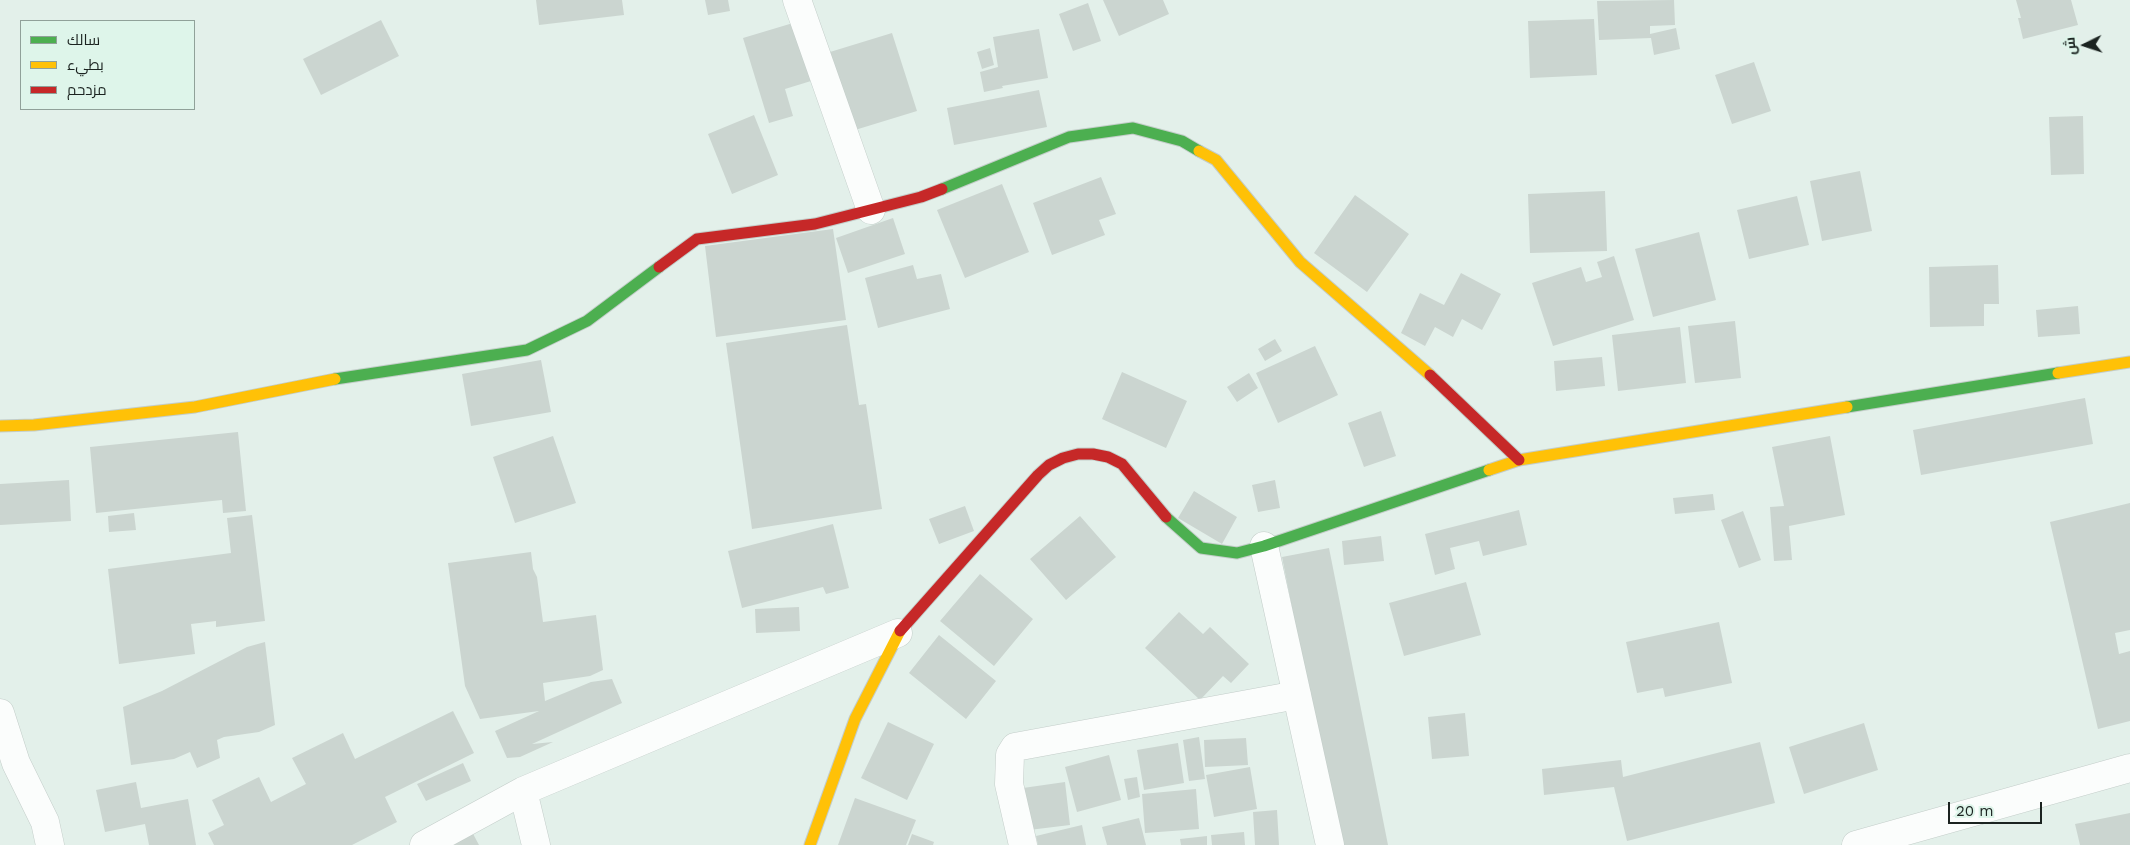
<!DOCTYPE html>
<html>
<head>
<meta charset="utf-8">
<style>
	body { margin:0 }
	#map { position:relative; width:2130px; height:845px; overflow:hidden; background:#e3f0ea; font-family:"Work Sans",Cairo,sans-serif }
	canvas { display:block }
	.legend { position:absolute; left:20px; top:20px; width:175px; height:90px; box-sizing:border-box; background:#def5ea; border:1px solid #90a199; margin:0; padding:6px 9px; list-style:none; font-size:15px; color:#1b2320 }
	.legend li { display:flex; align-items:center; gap:10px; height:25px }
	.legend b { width:25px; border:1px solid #90a199 }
	.north { position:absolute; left:2060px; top:20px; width:50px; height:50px; -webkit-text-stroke:4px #def5ea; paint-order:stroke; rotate:266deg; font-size:14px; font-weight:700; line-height:20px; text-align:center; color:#1b2320 }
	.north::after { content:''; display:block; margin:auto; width:18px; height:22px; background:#1b2320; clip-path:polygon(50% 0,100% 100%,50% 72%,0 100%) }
	.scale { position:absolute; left:1948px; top:802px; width:94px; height:22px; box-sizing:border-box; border:2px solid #1b2320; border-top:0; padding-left:6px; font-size:15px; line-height:18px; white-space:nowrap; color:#1b2320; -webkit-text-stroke:4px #def5ea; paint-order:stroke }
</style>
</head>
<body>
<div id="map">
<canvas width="2130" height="845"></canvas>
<ul class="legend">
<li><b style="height:6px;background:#4caf50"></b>سالك</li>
<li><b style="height:6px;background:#ffc107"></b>بطيء</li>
<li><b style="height:6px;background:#c62828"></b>مزدحم</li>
</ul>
<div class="north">ش</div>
<div class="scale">20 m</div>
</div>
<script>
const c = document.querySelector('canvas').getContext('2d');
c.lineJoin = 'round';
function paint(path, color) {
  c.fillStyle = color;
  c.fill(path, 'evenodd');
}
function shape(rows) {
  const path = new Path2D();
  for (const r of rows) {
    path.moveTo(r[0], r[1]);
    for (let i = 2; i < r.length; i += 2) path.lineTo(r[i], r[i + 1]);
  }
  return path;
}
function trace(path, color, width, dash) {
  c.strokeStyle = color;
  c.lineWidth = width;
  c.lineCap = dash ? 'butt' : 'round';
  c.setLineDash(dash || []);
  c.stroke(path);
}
const building = shape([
	[536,0,622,0,624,15,539,25],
	[705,0,728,0,730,11,708,15],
	[1103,0,1163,0,1169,14,1119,36],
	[1674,0,1675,25,1650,26,1650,34,1676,28,1680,49,1654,55,1651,38,1599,40,1597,1],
	[2016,0,2071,0,2078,25,2023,39,2018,18,2021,18],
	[1088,3,1101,41,1073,51,1059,14],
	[1594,19,1597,75,1530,78,1528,21],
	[381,20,399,56,321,95,303,59],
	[793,23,811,81,785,89,793,116,769,123,743,38],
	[1039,29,1048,78,1002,86,1003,88,984,92,980,72,998,67,993,37],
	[892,33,917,111,855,130,830,52],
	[990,48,994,65,982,69,977,52],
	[1754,62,1771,111,1732,124,1715,75],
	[1039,90,1047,127,954,145,947,108],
	[754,115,778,175,732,194,708,134],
	[2083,116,2084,174,2051,175,2049,117],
	[1860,171,1872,231,1822,241,1810,181],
	[1101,177,1116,214,1099,220,1105,235,1052,255,1033,203],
	[1002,184,1029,252,965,278,937,210],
	[1605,191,1607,251,1530,253,1528,194],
	[1355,195,1409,234,1367,292,1314,253],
	[1797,196,1809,245,1749,259,1737,210],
	[893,218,905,254,848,273,836,238],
	[833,229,846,320,716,337,705,246],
	[1699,232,1716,300,1653,317,1635,249],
	[1614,256,1634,320,1553,346,1532,283,1581,267,1586,282,1602,277,1597,262],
	[913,265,917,279,941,274,950,309,878,328,865,278],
	[1998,265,1999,304,1984,304,1984,326,1930,327,1929,267],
	[1461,273,1501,294,1482,330,1462,319,1453,337,1435,327,1425,346,1401,333,1420,293,1444,305],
	[2078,306,2080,334,2038,337,2036,310],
	[1735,321,1741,378,1695,383,1688,326],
	[847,325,859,405,866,404,882,509,752,529,726,343],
	[1680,327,1686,383,1618,391,1612,335],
	[1275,339,1282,351,1265,361,1258,349],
	[1315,346,1338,395,1278,423,1256,373],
	[1602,357,1605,386,1556,391,1554,361],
	[541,360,551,412,471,426,462,374],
	[1122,372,1187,401,1166,448,1102,419],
	[1249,373,1258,388,1237,402,1227,387],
	[2085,398,2093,444,1921,475,1913,430],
	[1381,411,1396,456,1364,467,1348,423],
	[238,432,246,511,223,513,222,500,96,513,90,447],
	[553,436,576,503,515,523,493,457],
	[1830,436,1845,515,1789,526,1792,560,1774,561,1770,507,1784,506,1772,447],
	[69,480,71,521,0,525,0,484],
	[1275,480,1280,508,1258,512,1252,485],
	[1194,491,1237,517,1222,544,1178,518],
	[1713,494,1715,510,1675,514,1673,498],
	[2130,503,2130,630,2115,633,2119,654,2130,651,2130,721,2098,729,2050,522],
	[965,506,974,531,939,544,929,519],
	[1519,510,1527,545,1483,556,1479,541,1450,548,1455,569,1435,575,1425,534],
	[1743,511,1761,560,1739,568,1721,520],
	[134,513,136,530,109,532,108,516],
	[252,515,265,621,216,627,216,621,191,624,195,654,119,664,108,569,231,553,227,518],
	[1080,516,1116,557,1066,600,1030,559],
	[833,524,849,588,826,594,823,587,742,608,728,551],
	[1381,536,1384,561,1344,565,1342,541],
	[1329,548,1388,845,1339,845,1282,557],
	[531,552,533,569,537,577,543,622,596,615,603,670,590,676,543,683,545,701,591,682,612,679,622,703,532,744,553,742,520,757,507,758,495,731,539,711,480,719,465,686,448,563],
	[980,574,1033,619,994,666,940,621],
	[1466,582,1481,635,1404,656,1389,603],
	[799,607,800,631,756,633,755,609],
	[1179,612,1203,634,1210,627,1249,664,1231,683,1223,676,1200,700,1145,648],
	[1719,622,1732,683,1665,697,1663,688,1637,693,1626,642],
	[939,635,996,681,966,719,909,673],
	[265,642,275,725,259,732,224,737,217,740,220,758,197,768,190,752,174,759,131,765,123,707,162,691,247,647],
	[453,711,474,753,385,797,397,822,352,845,214,845,208,833,224,825,212,800,259,777,271,802,306,784,292,758,343,733,355,759],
	[1465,713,1469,756,1432,759,1428,717],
	[888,722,934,744,907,800,861,778],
	[1864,723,1878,770,1804,794,1789,747],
	[1199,737,1205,779,1189,781,1183,740],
	[1246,738,1248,765,1205,767,1204,740],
	[1760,742,1775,803,1627,841,1614,787,1544,795,1542,769,1621,760,1623,777],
	[1178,743,1184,783,1144,790,1137,750],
	[1109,755,1121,800,1077,812,1065,767],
	[463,763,471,781,426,801,417,784],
	[1250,767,1257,809,1214,817,1206,775],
	[1137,777,1140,797,1128,800,1124,779],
	[136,782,141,808,188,799,196,845,149,845,145,824,105,832,96,790],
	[1065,782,1070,825,1029,830,1023,788],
	[1196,789,1199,829,1145,833,1142,794],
	[855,798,916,820,906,845,838,845],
	[1277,810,1279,845,1255,845,1253,812],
	[2130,813,2130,845,2080,845,2075,824],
	[1139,818,1146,845,1107,845,1102,827],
	[1082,825,1086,845,1038,845,1036,836],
	[471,830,479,845,444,845],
	[1244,832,1245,845,1212,845,1211,835],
	[912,834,934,842,933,845,908,845],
	[1207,836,1207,845,1181,845,1180,839]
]);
const street = shape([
	[797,0,871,210],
	[1264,546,1330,845],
	[0,713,16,763,45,822,50,845],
	[523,791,536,845],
	[424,845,523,791,898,633],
	[1023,845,1009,784,1010,755,1015,747,1297,695],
	[1856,845,2130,768]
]);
const fast = shape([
	[942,189,1069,137,1133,128,1182,141,1199,151],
	[335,379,527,350,587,321,659,267],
	[1847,407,2058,373],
	[1166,517,1201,548,1237,553,1264,546,1489,470]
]);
const slow = shape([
	[1199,151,1216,160,1300,262,1430,375],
	[2058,373,2130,362],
	[0,426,34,425,195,407,335,379],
	[1489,470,1519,460,1847,407],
	[810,845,855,719,900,631]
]);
const jam = shape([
	[659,267,697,239,815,224,921,197,942,189],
	[1430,375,1519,460],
	[900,631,1038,475,1049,465,1063,458,1078,454,1093,454,1108,457,1122,464,1166,517]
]);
paint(building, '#cbd5d0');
trace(street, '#c3cdc9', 29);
trace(fast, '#c3cdc9', 13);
trace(slow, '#c3cdc9', 13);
trace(jam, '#c3cdc9', 13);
trace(street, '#fbfdfc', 28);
trace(fast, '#4caf50', 11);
trace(slow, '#ffc107', 11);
trace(jam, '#c62828', 11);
</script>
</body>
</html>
